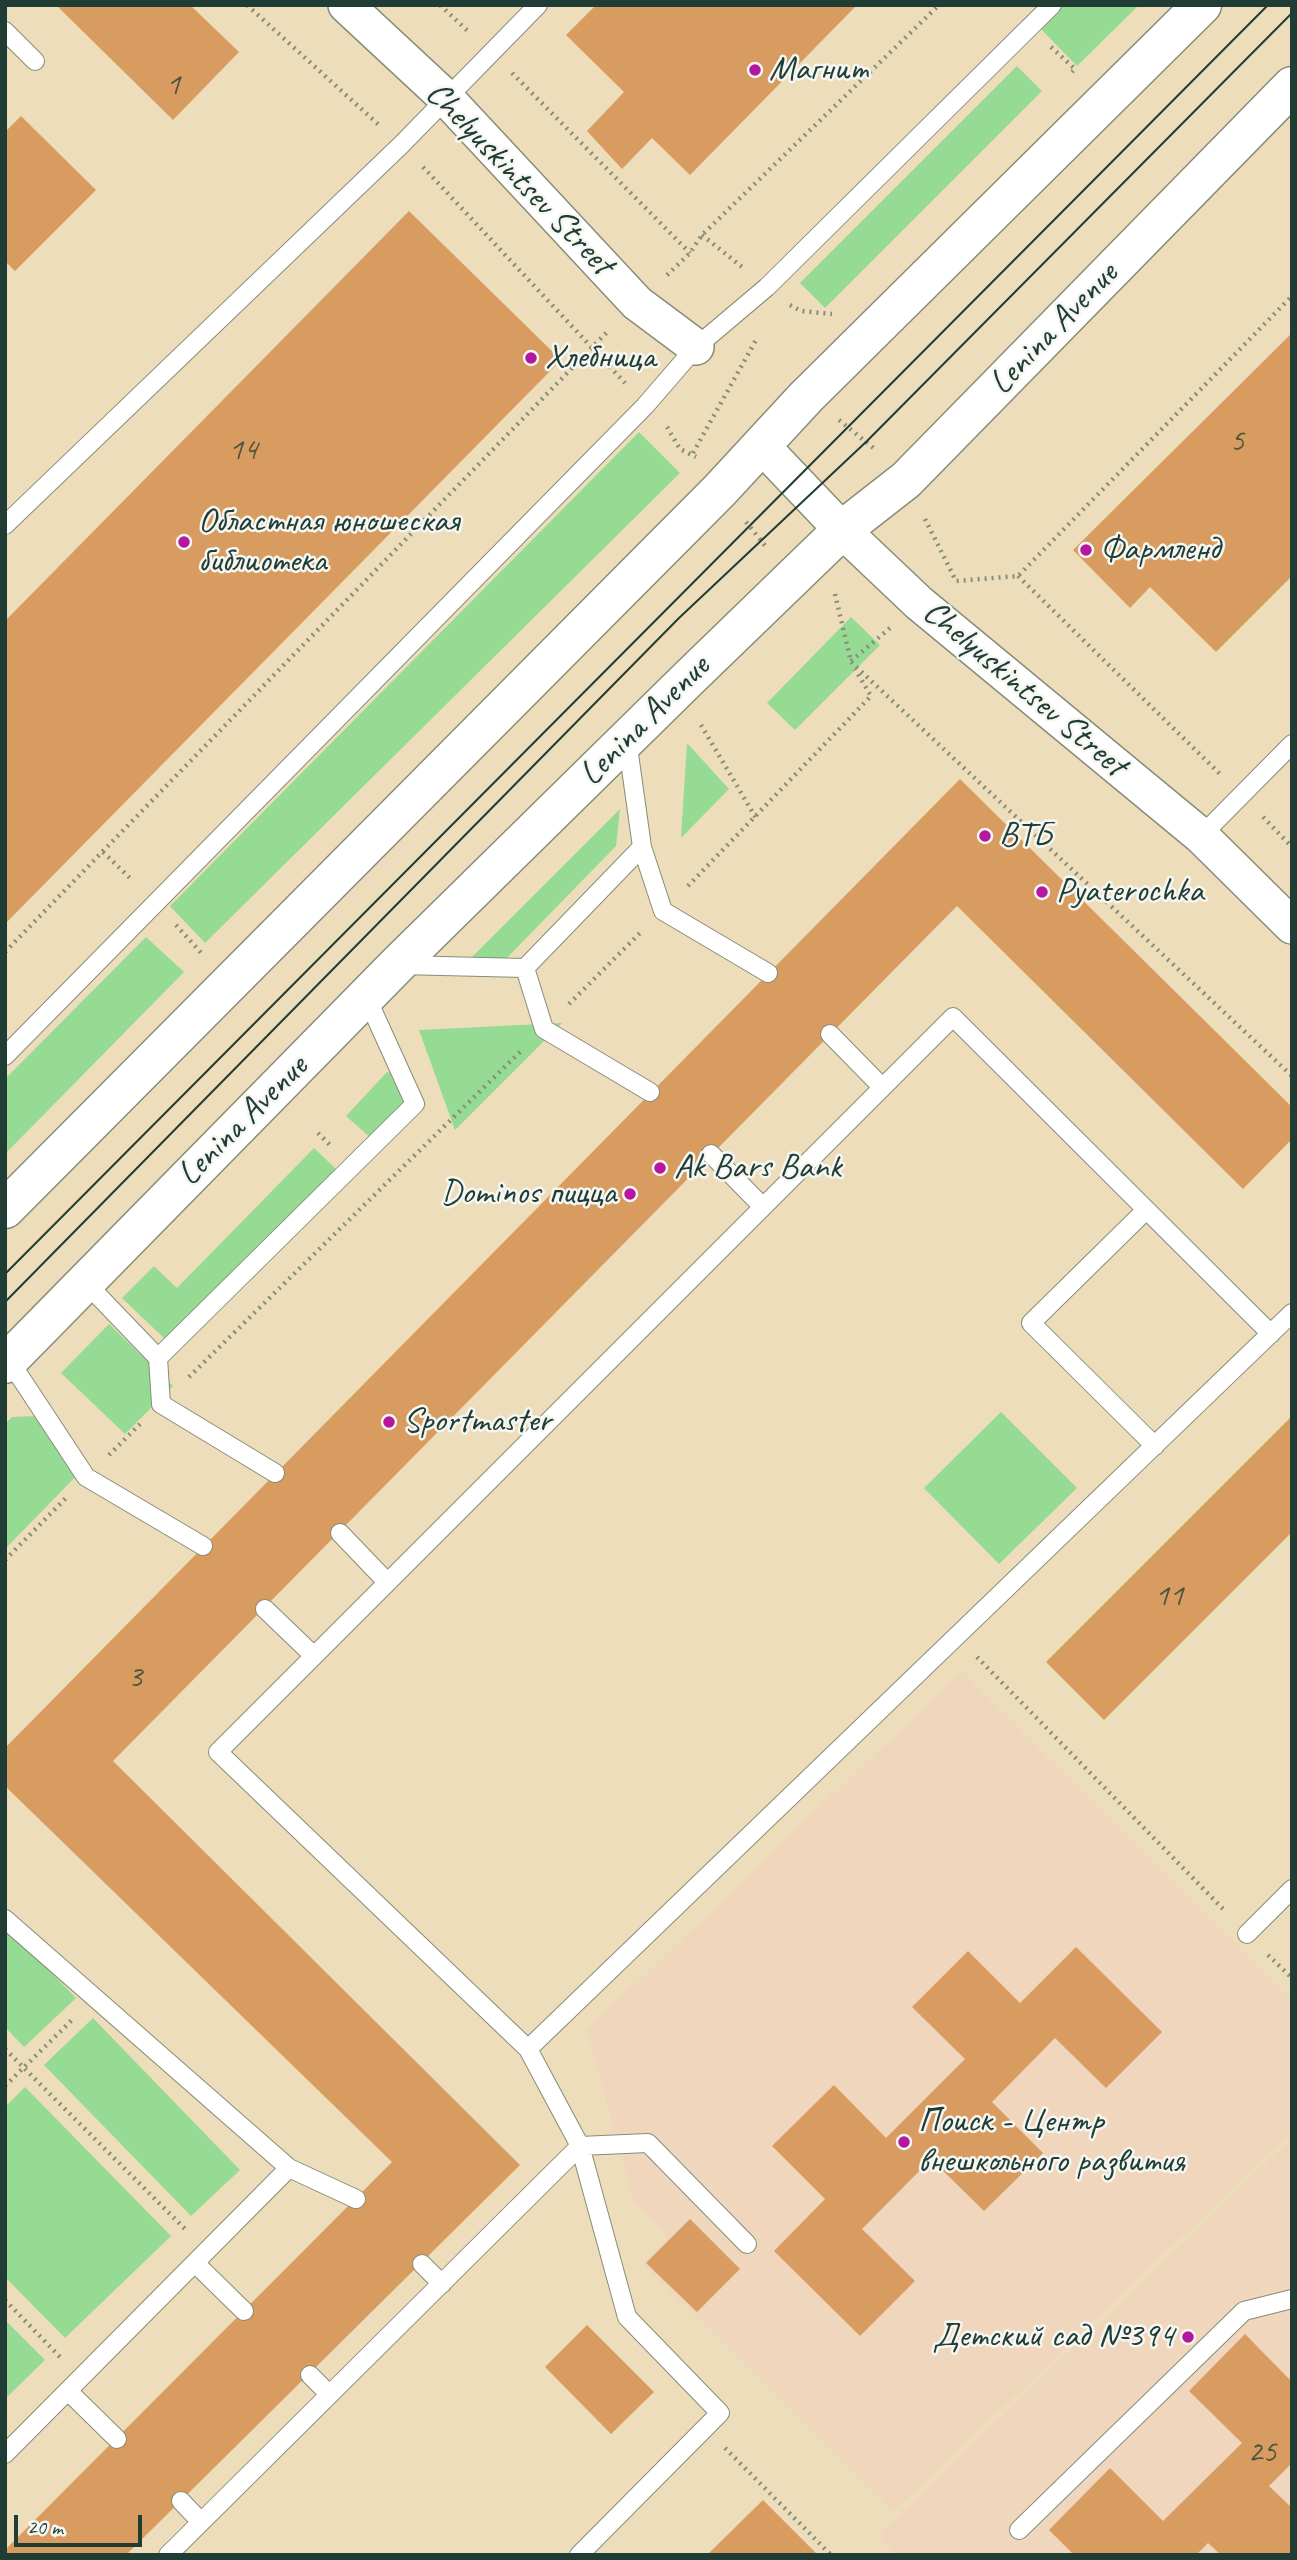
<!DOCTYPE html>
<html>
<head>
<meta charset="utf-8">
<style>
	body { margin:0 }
	#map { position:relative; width:1297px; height:2560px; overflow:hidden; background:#edb; font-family:Caveat,sans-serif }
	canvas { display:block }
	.frame { position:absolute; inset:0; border:7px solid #1f3d34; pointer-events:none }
	.scale { position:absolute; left:14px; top:2515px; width:128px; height:32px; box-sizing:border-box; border:4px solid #1f3d34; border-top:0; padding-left:9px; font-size:21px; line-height:24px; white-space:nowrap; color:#1f3d34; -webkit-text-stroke:5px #f6f6f2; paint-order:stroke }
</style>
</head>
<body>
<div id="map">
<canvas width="1297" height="2560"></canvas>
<div class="frame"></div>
<div class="scale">20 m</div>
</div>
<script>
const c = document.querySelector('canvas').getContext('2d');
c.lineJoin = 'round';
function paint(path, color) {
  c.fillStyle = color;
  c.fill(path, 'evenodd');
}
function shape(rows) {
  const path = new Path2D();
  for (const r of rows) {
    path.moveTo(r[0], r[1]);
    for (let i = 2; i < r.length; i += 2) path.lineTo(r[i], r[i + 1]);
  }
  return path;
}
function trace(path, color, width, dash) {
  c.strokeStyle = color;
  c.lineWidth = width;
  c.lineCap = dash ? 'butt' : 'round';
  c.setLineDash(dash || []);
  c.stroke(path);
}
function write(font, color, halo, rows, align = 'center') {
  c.font = font + ' Caveat,sans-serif';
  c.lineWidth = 5;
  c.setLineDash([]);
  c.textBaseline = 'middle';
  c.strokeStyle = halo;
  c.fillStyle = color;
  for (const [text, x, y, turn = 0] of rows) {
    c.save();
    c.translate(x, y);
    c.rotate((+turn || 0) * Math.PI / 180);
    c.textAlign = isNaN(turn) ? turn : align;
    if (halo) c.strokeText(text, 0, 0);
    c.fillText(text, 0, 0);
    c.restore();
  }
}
const built = shape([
	[962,1671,1292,2000,1292,2132,893,2512,643,2264,667,2238,633,2200,587,2030],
	[1292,2138,1292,2555,896,2555,877,2536]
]);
const green = shape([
	[1063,5,1139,5,1077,66,1040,28],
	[1017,66,1042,91,825,308,800,283],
	[639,432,680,473,205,943,170,906],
	[851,617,880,645,795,730,767,703],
	[687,743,729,789,681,838],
	[620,809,616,846,500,965,469,960],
	[146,937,184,972,5,1154,5,1079],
	[562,1023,455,1130,419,1030],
	[387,1072,398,1076,412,1098,373,1140,346,1116],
	[314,1148,337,1170,168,1342,122,1298,154,1266,177,1288],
	[109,1324,173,1386,125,1434,61,1373],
	[1001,1412,1077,1488,999,1564,924,1488],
	[39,1416,88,1464,5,1549,5,1424,12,1417],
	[5,1925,76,1998,24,2047,5,2027],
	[93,2018,240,2170,191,2216,44,2065],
	[25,2087,171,2236,65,2338,5,2277,5,2107],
	[5,2320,45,2360,5,2399]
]);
const building = shape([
	[56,5,190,5,239,52,173,120],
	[596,5,857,5,690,175,652,138,622,169,587,131,624,92,566,35],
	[21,116,96,190,15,271,5,261,5,132],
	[409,211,561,360,5,924,5,621],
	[1292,333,1292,576,1216,652,1150,587,1130,608,1073,550],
	[960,779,1292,1107,1292,1139,1243,1189,957,906,113,1761,520,2165,126,2555,5,2555,5,2550,392,2162,5,1786,5,1748],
	[1292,1416,1292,1532,1104,1720,1046,1662],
	[1076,1947,1162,2032,1106,2088,1055,2038,992,2102,1043,2153,984,2211,931,2159,862,2229,915,2281,860,2336,774,2251,825,2199,772,2146,834,2085,886,2138,965,2059,912,2007,968,1951,1020,2003],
	[690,2219,740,2269,697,2312,646,2263],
	[587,2325,654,2392,611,2434,545,2367],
	[1245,2334,1292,2382,1292,2463,1269,2486,1292,2508,1292,2555,1221,2555,1208,2543,1196,2555,1074,2555,1049,2530,1110,2468,1163,2521,1242,2443,1189,2391],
	[763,2500,818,2555,707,2555]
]);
const path = shape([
	[247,5,379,125],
	[440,5,470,33],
	[1051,47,1075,69,1072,72],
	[512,73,690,253],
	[423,167,625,383],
	[702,235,742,267],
	[667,275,690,253,702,235,939,5],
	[790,305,801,311,832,314],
	[839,420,876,450],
	[667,427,680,449,696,457],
	[693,453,756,340],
	[925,519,956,581,1018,576,1292,296],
	[746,522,767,548],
	[1018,576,1220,774],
	[835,594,851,662,1292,1076],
	[851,661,890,628],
	[701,725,756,818],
	[1263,817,1292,847],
	[103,852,133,881],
	[688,886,871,696,855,669],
	[176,925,203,955],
	[5,952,609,330],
	[569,1004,642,931],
	[318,1133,330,1145],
	[189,1377,523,1049],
	[109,1455,140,1424],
	[5,1560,66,1498],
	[977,1657,1225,1911],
	[1268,1955,1292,1978],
	[5,2049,185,2229],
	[5,2086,74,2018],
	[5,2300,60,2357],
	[725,2448,831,2555]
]);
const service = shape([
	[5,31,35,61],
	[5,525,401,145,538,5],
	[1201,836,1292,744],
	[642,847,663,911,768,973],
	[400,965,525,968,642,847,627,740],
	[525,968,544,1029,650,1092],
	[830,1034,882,1087],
	[5,1056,645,406,696,347,767,287,1052,5],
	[711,1154,763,1207],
	[1146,1210,1031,1323,1155,1446],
	[85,1282,158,1358,161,1404,275,1473],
	[158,1358,415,1104,366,996],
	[9,1360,86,1477,203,1546],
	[340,1533,387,1582],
	[265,1609,313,1655],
	[5,1919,289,2168,356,2199],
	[1247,1934,1292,1889],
	[528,2049,218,1752,953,1017,1271,1334],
	[195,2263,244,2311],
	[422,2264,442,2284],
	[310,2375,329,2394],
	[68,2391,117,2439],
	[5,2454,289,2168],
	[181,2501,201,2522],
	[1019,2530,1244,2311,1292,2299],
	[168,2555,580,2146,648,2143,747,2244],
	[579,2555,720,2413,627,2317,580,2146,528,2049,1292,1313]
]);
const minor = shape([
	[346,5,446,98,637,303,696,347],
	[762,446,842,530,919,603,1201,836,1292,926]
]);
const secondary = shape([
	[5,1209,720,490,806,397,1202,5],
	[5,1364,397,965,688,679,842,530,906,480,1292,86]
]);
const tram = shape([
	[5,1274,1268,5],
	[5,1302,679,618,867,441,1292,13]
]);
const markers = [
	[755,70,7,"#b5179e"],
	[531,358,7,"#b5179e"],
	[184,542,7,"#b5179e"],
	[1086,550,7,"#b5179e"],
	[985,836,7,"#b5179e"],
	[1042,892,7,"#b5179e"],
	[660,1168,7,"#b5179e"],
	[630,1194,7,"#b5179e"],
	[389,1422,7,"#b5179e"],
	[904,2142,7,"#b5179e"],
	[1188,2337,7,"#b5179e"]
];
const numberNames = [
	["1",173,86],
	["5",1237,442],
	["14",243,451],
	["11",1169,1597],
	["3",135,1678],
	["25",1262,2453]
];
const poiNames = [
	["Магнит",769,70],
	["Хлебница",545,358],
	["Областная юношеская",198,522],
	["библиотека",198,562],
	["Фармленд",1100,550],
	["ВТБ",999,836],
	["Pyaterochka",1056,892],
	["Ak Bars Bank",674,1168],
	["Dominos пицца",616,1194,"right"],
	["Sportmaster",403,1422],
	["Поиск - Центр",918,2122],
	["внешкольного развития",918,2162],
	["Детский сад №394",1174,2337,"right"]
];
const streetNames = [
	["Chelyuskintsev Street",519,179,46],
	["Lenina Avenue",1054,329,-46],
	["Chelyuskintsev Street",1024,689,40],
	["Lenina Avenue",645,721,-45],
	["Lenina Avenue",243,1121,-45]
];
paint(built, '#efd6bc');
paint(green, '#95db94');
paint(building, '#d89c60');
trace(service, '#868d78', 20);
trace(minor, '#868d78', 38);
trace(secondary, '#868d78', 41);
trace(path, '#868d78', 4.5, [2, 5]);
trace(service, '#fff', 18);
trace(minor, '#fff', 35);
trace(secondary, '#fff', 38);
trace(tram, '#1f3d34', 2);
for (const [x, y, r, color] of markers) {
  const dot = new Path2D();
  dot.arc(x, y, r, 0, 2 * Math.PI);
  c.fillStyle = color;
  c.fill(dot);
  trace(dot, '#f6f6f2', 2.5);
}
write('32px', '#4d553f', null, numberNames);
write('35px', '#1f3d34', '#f6f6f2', poiNames, 'left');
write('35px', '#1f3d34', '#f6f6f2', streetNames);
</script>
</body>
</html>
